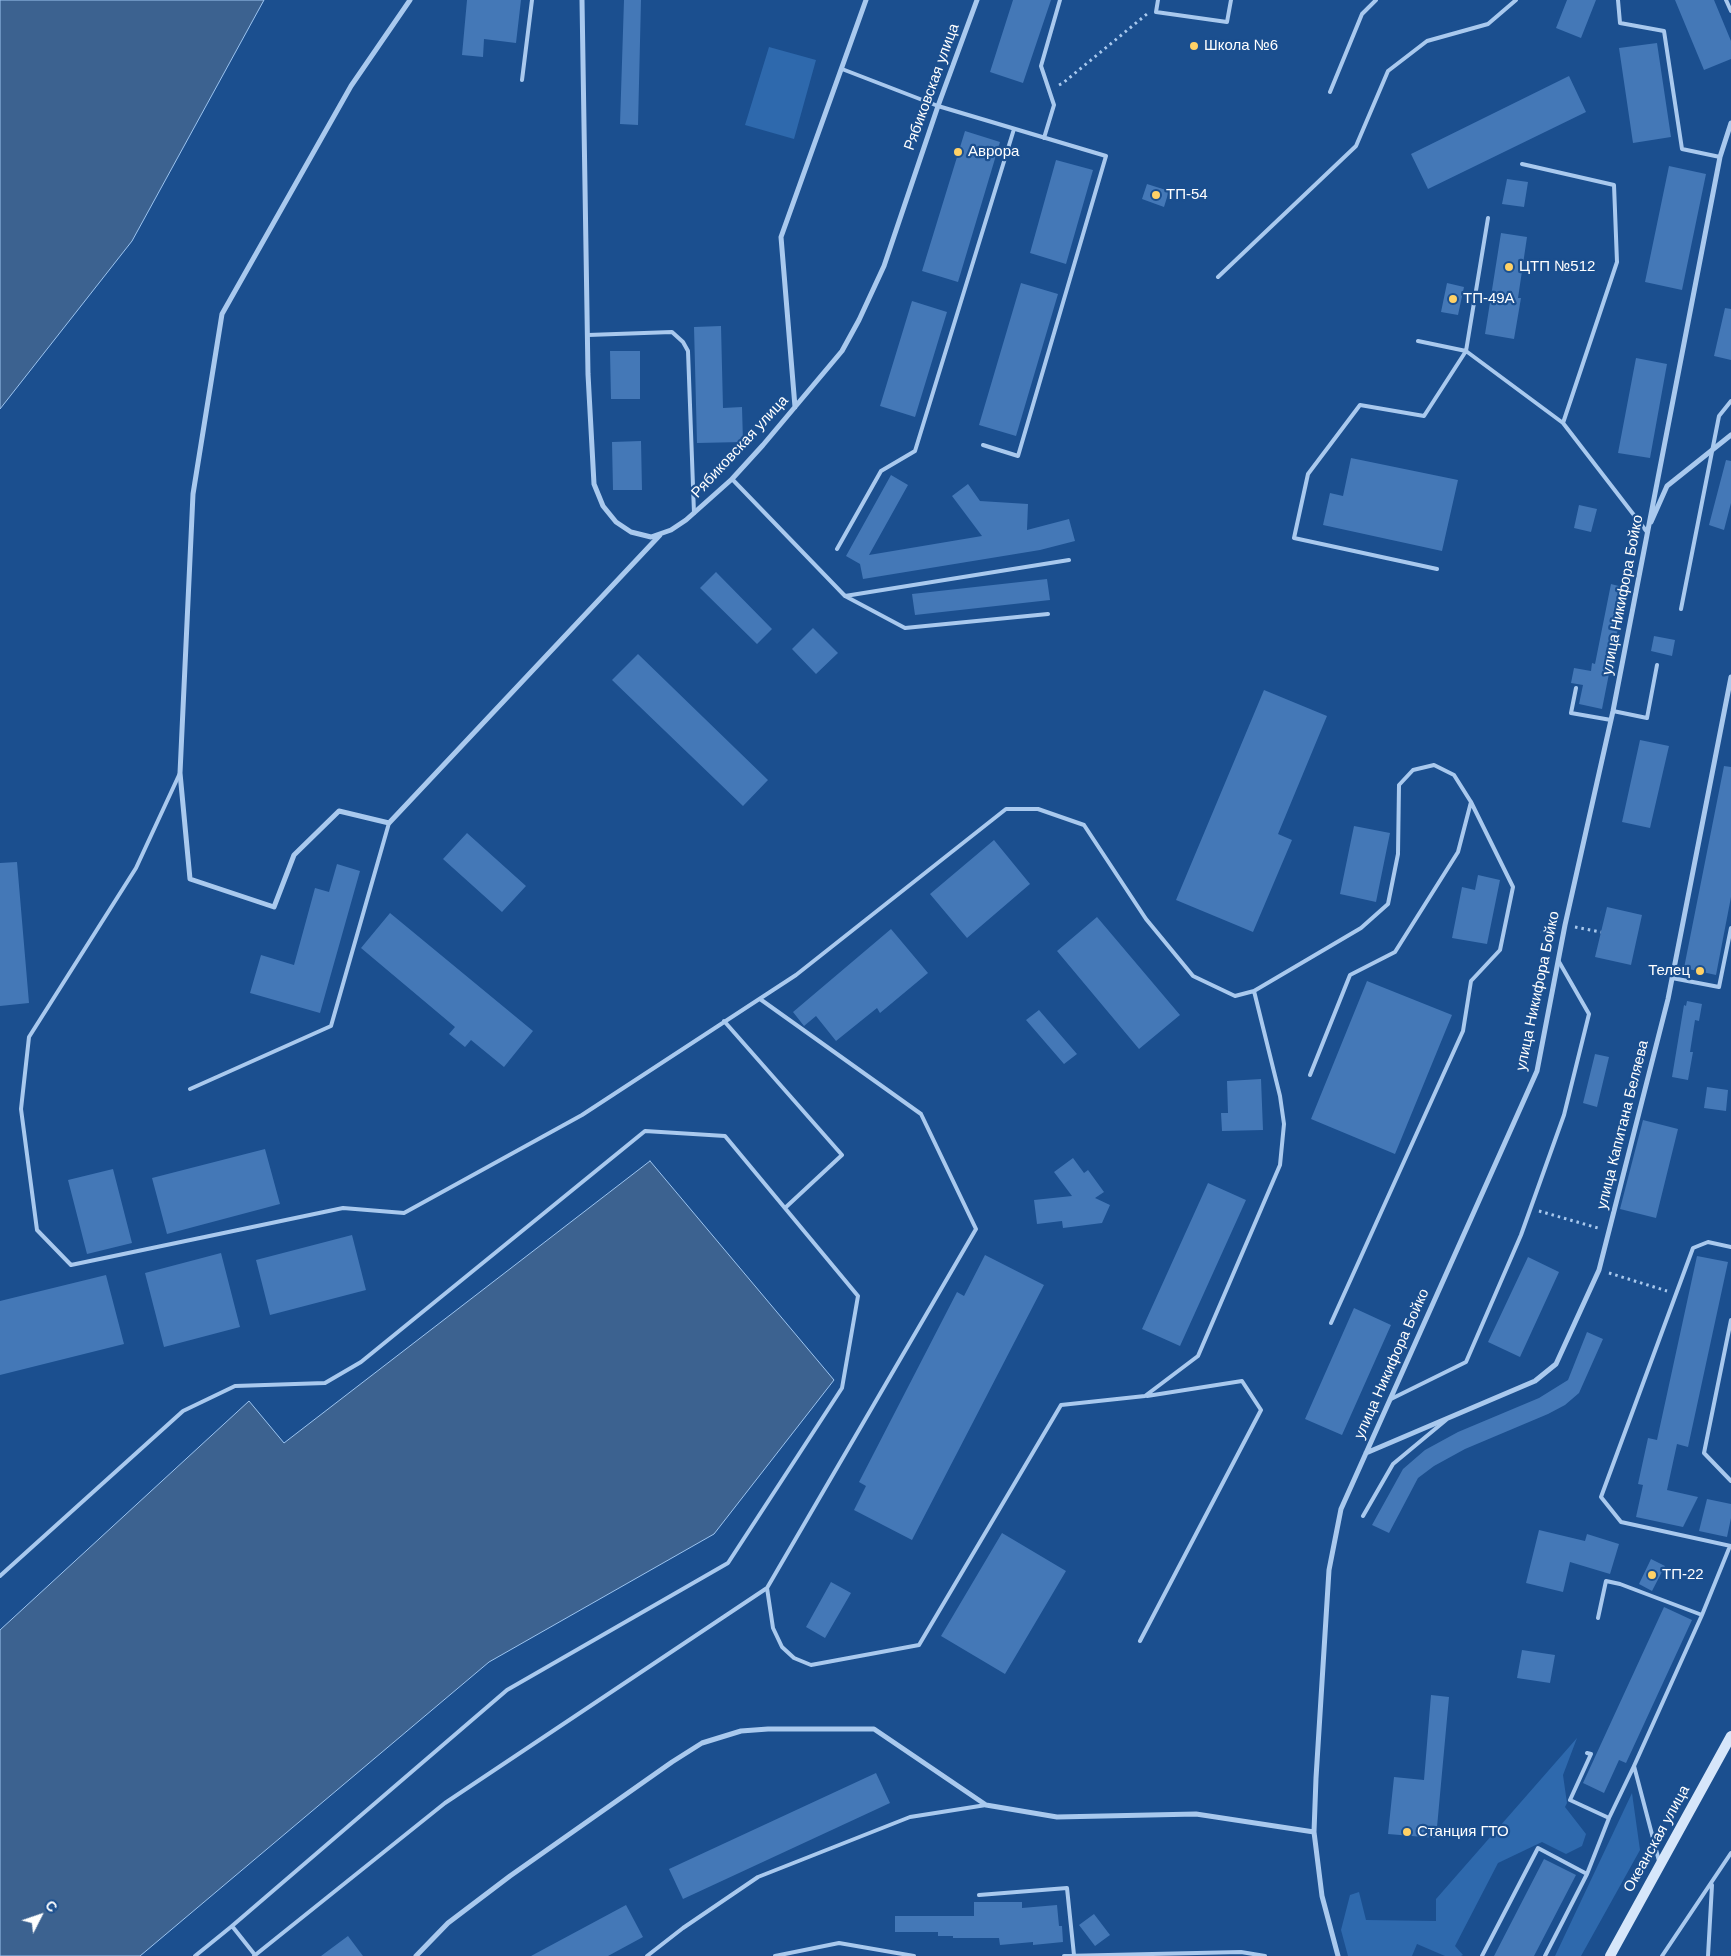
<!DOCTYPE html>
<html>
<head>
<meta charset="utf-8">
<style>
	body { margin:0 }
	#map { position:relative; width:1731px; height:1956px; overflow:hidden; background:#1b4f8f; font-family:Helvetica,sans-serif }
	canvas { display:block }
	.north { position:absolute; left:15px; top:1891px; width:50px; height:50px; -webkit-text-stroke:4px #1b4f8f; paint-order:stroke; rotate:49deg; font-size:14px; font-weight:700; line-height:20px; text-align:center; color:#fff }
	.north::after { content:''; display:block; margin:auto; width:18px; height:22px; background:#fff; clip-path:polygon(50% 0,100% 100%,50% 72%,0 100%) }
</style>
</head>
<body>
<div id="map">
<canvas width="1731" height="1956"></canvas>
<div class="north">С</div>
</div>
<script>
const c = document.querySelector('canvas').getContext('2d');
c.lineJoin = 'round';
function paint(path, color) {
  c.fillStyle = color;
  c.fill(path, 'evenodd');
}
function shape(rows) {
  const path = new Path2D();
  for (const r of rows) {
    path.moveTo(r[0], r[1]);
    for (let i = 2; i < r.length; i += 2) path.lineTo(r[i], r[i + 1]);
  }
  return path;
}
function trace(path, color, width, dash) {
  c.strokeStyle = color;
  c.lineWidth = width;
  c.lineCap = dash ? 'butt' : 'round';
  c.setLineDash(dash || []);
  c.stroke(path);
}
function write(font, color, halo, rows, align = 'center') {
  c.font = font + ' Helvetica,sans-serif';
  c.lineWidth = 4.5;
  c.setLineDash([]);
  c.textBaseline = 'middle';
  c.strokeStyle = halo;
  c.fillStyle = color;
  for (const [text, x, y, turn = 0] of rows) {
    c.save();
    c.translate(x, y);
    c.rotate((+turn || 0) * Math.PI / 180);
    c.textAlign = isNaN(turn) ? turn : align;
    if (halo) c.strokeText(text, 0, 0);
    c.fillText(text, 0, 0);
    c.restore();
  }
}
const green = shape([
	[769,47,816,60,794,139,745,125],
	[1577,1738,1563,1775,1567,1803,1565,1807,1586,1834,1582,1846,1566,1854,1542,1842,1498,1863,1455,1946,1463,1955,1461,1956,1445,1956,1417,1944,1412,1956,1348,1956,1341,1930,1350,1895,1359,1892,1366,1920,1436,1921,1436,1899],
	[1632,1793,1640,1850,1581,1956,1555,1956]
]);
const water = shape([
	[0,0,264,0,132,241,0,409,0,0],
	[650,1161,834,1380,714,1534,489,1662,140,1956,0,1956,0,1630,249,1401,284,1443,650,1161]
]);
const building = shape([
	[467,0,521,0,516,43,484,39,483,57,462,55],
	[624,0,641,0,638,125,620,124],
	[1013,0,1051,0,1023,83,990,72],
	[1567,0,1596,0,1581,38,1556,28],
	[1675,0,1714,0,1731,41,1731,59,1704,70],
	[1657,43,1671,137,1633,143,1619,48],
	[1569,76,1586,112,1428,189,1411,154],
	[965,131,1000,142,958,282,922,271],
	[1056,160,1093,170,1066,264,1030,253],
	[1669,166,1706,174,1682,290,1645,282],
	[1507,179,1528,182,1524,207,1502,204],
	[1147,184,1169,191,1164,207,1142,199],
	[1501,233,1527,237,1518,298,1521,298,1514,339,1485,334],
	[1021,283,1058,294,1016,436,979,425],
	[1447,283,1464,287,1458,315,1441,312],
	[912,301,947,312,915,417,880,406],
	[1725,308,1731,309,1731,360,1714,356],
	[721,326,723,408,742,407,743,442,697,443,694,327],
	[610,351,640,351,640,399,611,399],
	[1636,358,1667,364,1650,458,1618,453],
	[641,441,642,490,613,490,612,442],
	[1351,458,1458,480,1442,551,1323,525,1330,493,1343,496],
	[1726,460,1731,461,1731,503,1724,530,1709,525],
	[891,475,908,485,869,555,982,536,952,496,968,484,980,501,1028,504,1027,530,1069,519,1075,541,1040,550,863,579,860,564,846,556],
	[1579,505,1597,509,1591,532,1574,528],
	[716,572,772,629,757,644,700,588],
	[1047,579,1050,600,915,615,912,594],
	[1611,584,1626,588,1602,709,1579,704,1583,685,1571,683,1574,668,1591,671,1592,663,1595,664],
	[813,628,838,653,816,674,792,649],
	[1654,636,1675,640,1672,656,1651,651],
	[638,654,768,780,743,806,612,680],
	[1264,690,1327,716,1278,834,1292,840,1253,932,1176,900],
	[1640,740,1669,746,1650,828,1622,822],
	[1724,766,1731,767,1731,897,1716,975,1684,968],
	[1354,826,1390,833,1376,902,1340,894],
	[467,833,526,886,502,912,443,859],
	[994,840,1030,884,967,938,930,894],
	[17,862,29,1003,0,1006,0,863],
	[337,864,360,871,320,1013,250,993,261,955,294,965,315,888,329,892],
	[1478,875,1500,880,1487,944,1452,938,1462,887,1475,890],
	[1607,907,1642,915,1631,965,1595,957],
	[390,913,533,1031,504,1067,471,1040,465,1047,449,1034,455,1027,361,948],
	[1097,917,1180,1015,1139,1049,1057,951],
	[891,929,928,973,880,1013,877,1008,836,1041,816,1016,804,1026,793,1012],
	[1367,981,1452,1015,1395,1154,1311,1119],
	[1687,1001,1702,1004,1699,1021,1695,1020,1690,1052,1693,1052,1688,1080,1672,1077,1684,1005,1686,1006],
	[1039,1010,1077,1054,1064,1064,1026,1020],
	[1595,1054,1609,1057,1597,1107,1583,1103],
	[1261,1079,1263,1130,1222,1131,1221,1113,1228,1113,1227,1081],
	[1707,1087,1728,1090,1726,1111,1704,1108],
	[1643,1120,1678,1129,1656,1218,1620,1209],
	[265,1149,280,1204,167,1234,152,1178],
	[1073,1158,1084,1173,1088,1170,1104,1192,1095,1198,1110,1205,1102,1223,1063,1228,1062,1221,1037,1224,1034,1200,1072,1196,1054,1172],
	[113,1169,132,1243,87,1254,68,1180],
	[1208,1183,1246,1200,1180,1346,1142,1329],
	[352,1235,366,1290,270,1315,256,1260],
	[221,1253,240,1327,164,1347,145,1273],
	[985,1255,1044,1285,912,1540,854,1510,866,1486,859,1482,957,1292,964,1296],
	[1697,1256,1728,1262,1688,1447,1677,1444,1667,1490,1698,1497,1683,1527,1636,1517,1643,1485,1638,1484,1648,1438,1657,1440],
	[1528,1257,1559,1272,1520,1357,1488,1342],
	[106,1275,124,1344,0,1375,0,1301],
	[1354,1308,1391,1325,1342,1435,1305,1419],
	[1587,1332,1603,1339,1579,1393,1565,1405,1548,1414,1465,1449,1434,1466,1418,1478,1389,1533,1372,1525,1403,1469,1425,1450,1458,1432,1539,1398,1568,1380],
	[1707,1499,1731,1504,1731,1518,1727,1537,1699,1531],
	[1539,1530,1585,1541,1587,1534,1619,1544,1610,1574,1570,1562,1563,1592,1526,1583],
	[1002,1533,1066,1571,1005,1674,941,1636],
	[1651,1559,1665,1566,1652,1591,1639,1584],
	[831,1582,851,1593,825,1638,806,1627],
	[1664,1607,1692,1620,1626,1763,1619,1760,1604,1793,1583,1783],
	[1522,1650,1555,1655,1550,1683,1517,1678],
	[1431,1695,1449,1697,1436,1838,1388,1834,1394,1777,1424,1780],
	[876,1773,890,1803,683,1899,669,1869],
	[1544,1859,1576,1875,1534,1956,1494,1956],
	[974,1902,1022,1902,1022,1908,1057,1905,1059,1926,1062,1926,1063,1942,1033,1945,1033,1942,1000,1945,999,1938,953,1938,953,1936,938,1936,938,1932,895,1932,895,1916,974,1916],
	[626,1905,643,1937,608,1956,531,1956],
	[1094,1914,1110,1935,1095,1946,1079,1925],
	[348,1936,363,1956,321,1956]
]);
const path = shape([
	[1059,85,1063,83,1147,14],
	[1575,927,1601,932],
	[1539,1211,1598,1228],
	[1609,1273,1667,1291]
]);
const service = shape([
	[1158,0,1156,12,1227,22,1231,0],
	[1618,0,1620,23,1664,31,1682,149,1720,157],
	[1726,0,1731,11],
	[842,69,938,106,1106,156,1018,456,983,445],
	[522,80,532,0],
	[1330,92,1362,14,1376,0],
	[1044,138,1054,105,1041,66,1060,0],
	[1522,164,1614,185,1617,262,1563,423,1647,532],
	[1488,218,1466,351,1563,423],
	[1218,277,1356,146,1388,71,1427,41,1488,24,1516,0],
	[588,335,672,332,683,342,688,351,694,513],
	[1418,341,1466,351,1424,416,1360,405,1308,474,1294,538,1437,569],
	[732,479,845,596,1069,560],
	[837,549,881,471,915,451,1014,129],
	[845,596,905,628,1048,614],
	[1681,609,1719,416,1731,401],
	[1576,688,1571,713,1611,720],
	[1613,711,1647,718,1657,665],
	[180,773,136,868,29,1037,21,1109,37,1230,71,1265,343,1208,404,1213,582,1115,796,975,1006,809,1038,809,1084,825,1146,919,1193,976,1235,996,1254,991,1361,928,1388,904,1398,854,1399,785,1413,770,1434,765,1454,775,1471,802,1513,887,1500,950,1471,981,1463,1031,1331,1323],
	[1672,978,1719,987,1731,928],
	[724,1021,842,1155,785,1208],
	[1310,1075,1350,975,1395,952,1458,852,1471,802],
	[190,1089,331,1026,389,823],
	[1731,1247,1708,1242,1693,1248,1601,1497,1621,1522,1731,1546],
	[1731,1320,1704,1453,1731,1481],
	[1391,1399,1466,1362,1521,1235,1564,1115,1589,1014,1558,960],
	[1363,1516,1393,1464,1446,1420],
	[0,1576,183,1411,235,1386,325,1383,361,1362,645,1131,725,1136,858,1296,842,1388,728,1563,507,1690,232,1926],
	[767,1588,773,1628,782,1647,794,1658,811,1665,919,1645,1061,1405,1145,1396,1198,1356,1280,1165,1284,1124,1280,1096,1254,991],
	[1598,1618,1606,1581,1620,1584,1702,1615],
	[1140,1641,1261,1410,1242,1381,1147,1396],
	[1587,1753,1591,1754,1570,1800,1609,1818],
	[1634,1766,1659,1861],
	[979,1895,1067,1888,1074,1955],
	[195,1956,232,1926,255,1955],
	[254,1956,445,1803,767,1588,976,1229,921,1114,760,999],
	[647,1956,683,1928,758,1877,910,1817,986,1805],
	[775,1956,839,1943,914,1956],
	[1064,1956,1241,1952,1265,1956],
	[1482,1956,1538,1848,1587,1874],
	[1545,1956,1587,1874,1609,1818,1634,1766,1702,1615,1730,1546],
	[1662,1956,1731,1853],
	[1708,1956,1712,1885]
]);
const minor = shape([
	[410,0,351,86,222,314,193,494,180,773,190,879,274,907,294,855,339,811,389,823,660,535],
	[582,0,588,374,594,484,603,506,616,522,631,532,651,537,671,530,686,520,732,479,763,445,842,351,859,320,884,266,938,106,977,0],
	[795,407,781,237,866,0],
	[1651,522,1667,486,1731,435],
	[1366,1453,1535,1381,1556,1364,1599,1270,1668,999,1731,677],
	[416,1956,448,1923,510,1876,672,1762,702,1743,741,1731,768,1729,874,1729,986,1805,1057,1817,1196,1814,1314,1832],
	[1338,1956,1322,1896,1314,1832,1316,1778,1329,1570,1341,1509,1537,1071,1565,925,1613,711,1720,157,1731,123]
]);
const secondary = shape([
	[1610,1956,1731,1736]
]);
const markers = [
	[1194,46,5,"#ffd166"],
	[958,152,5,"#ffd166"],
	[1156,195,5,"#ffd166"],
	[1509,267,5,"#ffd166"],
	[1453,299,5,"#ffd166"],
	[1700,971,5,"#ffd166"],
	[1652,1575,5,"#ffd166"],
	[1407,1832,5,"#ffd166"]
];
const poiNames = [
	["Школа №6",1204,46],
	["Аврора",968,152],
	["ТП-54",1166,195],
	["ЦТП №512",1519,267],
	["ТП-49А",1463,299],
	["Телец",1690,971,"right"],
	["ТП-22",1662,1575],
	["Станция ГТО",1417,1832]
];
const streetNames = [
	["Рябиковская улица",932,87,-70],
	["Рябиковская улица",740,447,-47],
	["улица Никифора Бойко",1623,595,-79],
	["улица Никифора Бойко",1538,991,-78],
	["улица Капитана Беляева",1623,1125,-76],
	["улица Никифора Бойко",1392,1364,-66],
	["Океанская улица",1657,1839,-61]
];
paint(green, '#2e69ad');
paint(water, '#3c6290');
trace(water, '#9cc4f0', 1);
paint(building, '#4478b7');
trace(path, '#a9c9ee', 3, [2.5, 4]);
trace(service, '#a9c9ee', 4);
trace(minor, '#a9c9ee', 5);
trace(secondary, '#d6e6fa', 10);
for (const [x, y, r, color] of markers) {
  const dot = new Path2D();
  dot.arc(x, y, r, 0, 2 * Math.PI);
  c.fillStyle = color;
  c.fill(dot);
  trace(dot, '#1b4f8f', 2);
}
write('15px', '#fff', '#1b4f8f', poiNames, 'left');
write('15px', '#fff', '#1b4f8f', streetNames);
</script>
</body>
</html>
